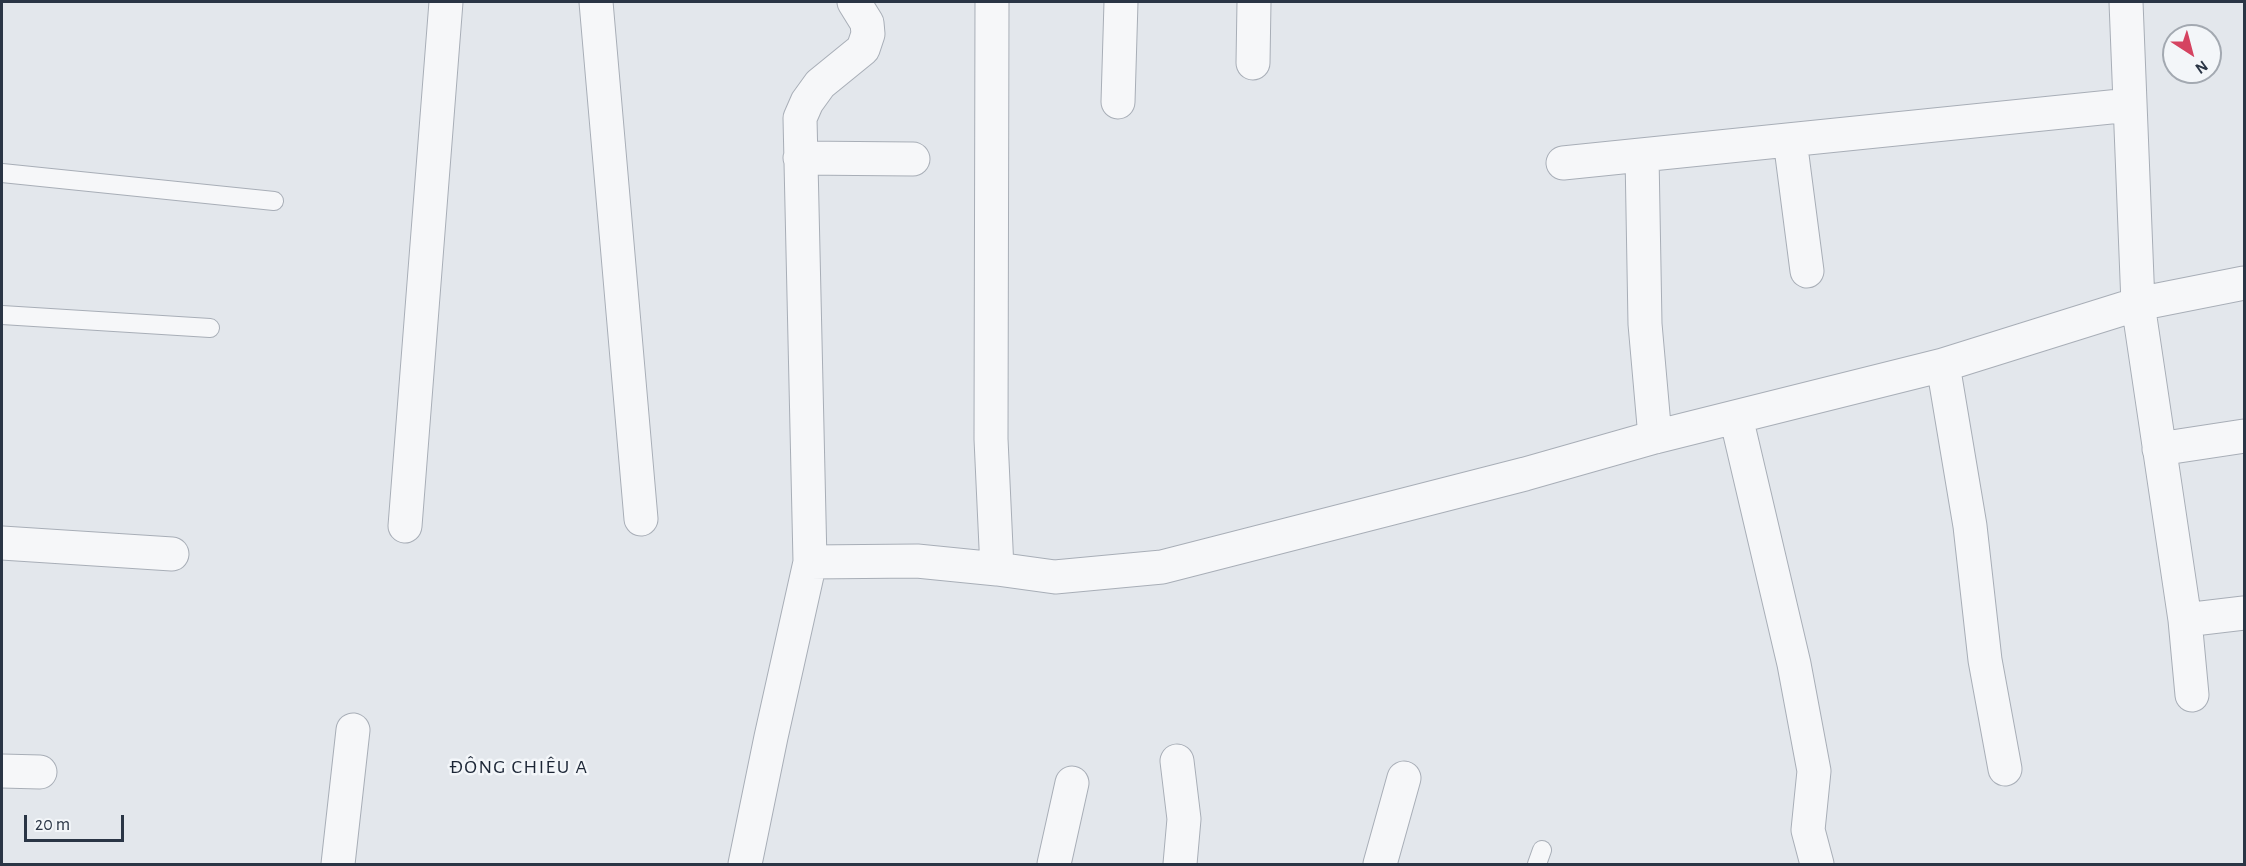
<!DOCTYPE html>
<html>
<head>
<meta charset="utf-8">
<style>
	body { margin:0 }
	#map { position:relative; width:2246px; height:866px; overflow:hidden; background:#e3e7ec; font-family:"Alegreya Sans",sans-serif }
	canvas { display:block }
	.frame { position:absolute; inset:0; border:3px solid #2a3545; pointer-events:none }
	.north { position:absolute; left:2162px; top:24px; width:60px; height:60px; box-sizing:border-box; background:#f3f6f9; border:2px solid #a3a9b1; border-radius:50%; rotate:144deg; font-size:16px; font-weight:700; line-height:24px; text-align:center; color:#2a3545 }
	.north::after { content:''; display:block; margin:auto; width:21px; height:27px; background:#d54361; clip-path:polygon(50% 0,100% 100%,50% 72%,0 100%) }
	.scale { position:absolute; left:24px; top:815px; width:100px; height:27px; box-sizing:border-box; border:3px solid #2a3545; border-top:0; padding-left:8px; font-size:18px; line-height:21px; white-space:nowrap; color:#2a3545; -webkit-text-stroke:4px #f3f6f9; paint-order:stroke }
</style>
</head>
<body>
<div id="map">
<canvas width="2246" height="866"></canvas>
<div class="frame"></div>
<div class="north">N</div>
<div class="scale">20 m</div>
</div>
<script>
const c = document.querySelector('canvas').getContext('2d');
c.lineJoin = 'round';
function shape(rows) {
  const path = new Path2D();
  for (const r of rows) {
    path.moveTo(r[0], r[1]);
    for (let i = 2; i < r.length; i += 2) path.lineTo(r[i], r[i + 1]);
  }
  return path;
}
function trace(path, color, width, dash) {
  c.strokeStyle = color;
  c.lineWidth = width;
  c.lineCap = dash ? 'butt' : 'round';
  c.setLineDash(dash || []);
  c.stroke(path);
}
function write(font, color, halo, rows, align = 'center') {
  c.font = font + ' "Alegreya Sans",sans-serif';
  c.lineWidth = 5;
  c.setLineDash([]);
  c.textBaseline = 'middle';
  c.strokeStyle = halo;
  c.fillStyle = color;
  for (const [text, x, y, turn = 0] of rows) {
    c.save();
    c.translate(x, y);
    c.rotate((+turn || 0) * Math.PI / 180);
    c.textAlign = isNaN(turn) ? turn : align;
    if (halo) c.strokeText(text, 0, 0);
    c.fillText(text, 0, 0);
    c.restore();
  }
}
const service = shape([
	[2,173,274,201],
	[2,315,210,328],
	[1537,864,1542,850]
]);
const minor = shape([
	[596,2,641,519],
	[854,2,867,23,868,34,863,49,820,84,807,102,800,118,810,562,917,561,997,569,1055,577,1162,567,1525,474,1655,437,1943,365,2138,304,2185,620,2244,613],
	[992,2,991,439,997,569],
	[2126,2,2138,304,2244,283],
	[1253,63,1254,2],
	[1118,102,1121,2],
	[1790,140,1807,271],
	[1642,155,1645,324,1655,437],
	[800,158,913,159],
	[1563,163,2130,105],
	[1943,365,1970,526,1985,660,2005,769],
	[1736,417,1794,664,1814,771,1808,830,1817,864],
	[2159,449,2244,436],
	[405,526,446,2],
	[2,543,172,554],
	[2185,620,2192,695],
	[1177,761,1184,819,1180,864],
	[2,771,40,772],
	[338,864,353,730],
	[745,864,771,737,810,562],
	[1054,864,1072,783],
	[1380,864,1404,778]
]);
const neighbourhoodNames = [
	["ĐÔNG CHIÊU A",519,767]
];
trace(service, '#a8aeb7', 20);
trace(minor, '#a8aeb7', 35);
trace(service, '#f6f7f9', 18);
trace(minor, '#f6f7f9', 33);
c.letterSpacing = '1.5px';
write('20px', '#1c2636', '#f3f6f9', neighbourhoodNames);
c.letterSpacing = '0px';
</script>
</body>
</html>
